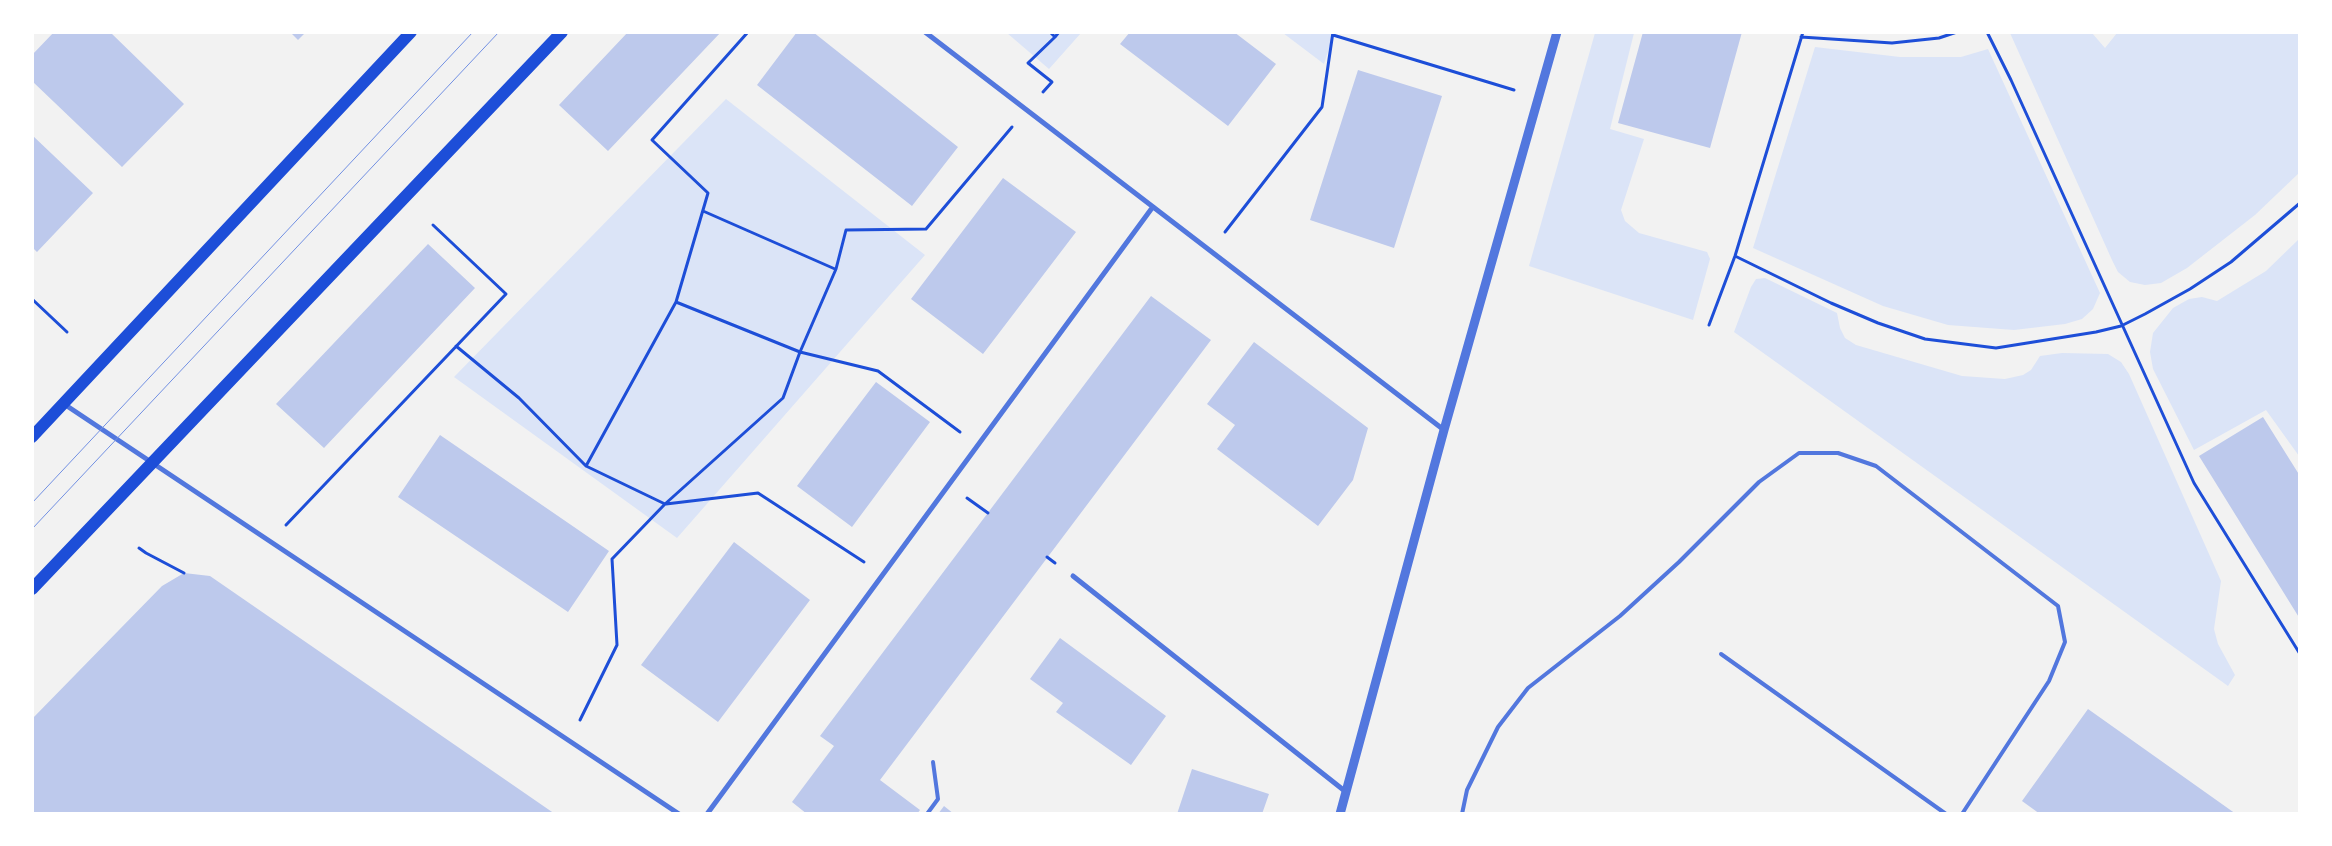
<!DOCTYPE html>
<html>
<head>
<meta charset="utf-8">
<style>
	body { margin:0 }
	#map { position:relative; width:2332px; height:846px; overflow:hidden; background:#f2f2f2; font-family:Commissioner,sans-serif }
	canvas { display:block }
	.frame { position:absolute; inset:0; border:34px solid #fff; pointer-events:none }
</style>
</head>
<body>
<div id="map">
<canvas width="2332" height="846"></canvas>
<div class="frame"></div>
</div>
<script>
const c = document.querySelector('canvas').getContext('2d');
c.lineJoin = 'round';
function paint(path, color) {
  c.fillStyle = color;
  c.fill(path, 'evenodd');
}
function shape(rows) {
  const path = new Path2D();
  for (const r of rows) {
    path.moveTo(r[0], r[1]);
    for (let i = 2; i < r.length; i += 2) path.lineTo(r[i], r[i + 1]);
  }
  return path;
}
function trace(path, color, width, dash) {
  c.strokeStyle = color;
  c.lineWidth = width;
  c.lineCap = dash ? 'butt' : 'round';
  c.setLineDash(dash || []);
  c.stroke(path);
}
const green = shape([
	[1007,33,1081,33,1049,69],
	[1283,33,1334,33,1324,64],
	[1595,33,1634,33,1610,129,1644,139,1621,210,1625,221,1639,233,1707,252,1710,259,1693,320,1529,266],
	[2010,33,2092,33,2105,48,2117,33,2299,33,2299,173,2255,215,2187,268,2161,283,2145,285,2130,282,2118,272,2112,260],
	[1815,47,1900,57,1961,57,1988,49,2100,293,2093,309,2082,319,2065,324,2014,330,1948,325,1883,306,1753,248],
	[726,99,925,255,677,538,454,377],
	[2299,239,2299,456,2266,410,2194,450,2153,369,2150,352,2153,333,2173,308,2189,299,2202,297,2217,301,2266,271],
	[1765,278,1837,313,1840,328,1845,338,1856,345,1962,376,2005,379,2023,375,2031,370,2040,356,2062,353,2108,354,2121,362,2129,374,2221,581,2214,629,2218,644,2235,675,2228,686,1734,332,1751,287,1756,279]
]);
const building = shape([
	[54,32,110,32,184,104,122,167,32,81,32,55],
	[290,32,306,32,298,40],
	[628,32,721,32,608,151,559,105],
	[797,32,813,32,958,147,912,206,757,85],
	[1130,32,1234,32,1276,64,1228,126,1120,44],
	[1643,32,1742,32,1710,148,1618,123],
	[1358,70,1442,96,1394,248,1310,220],
	[32,135,93,193,37,252,32,247],
	[1003,178,1076,232,983,354,911,299],
	[428,244,475,288,324,448,276,404],
	[1151,296,1211,340,880,780,920,810,917,814,807,814,792,802,834,746,820,736],
	[1254,342,1368,428,1353,480,1318,526,1217,449,1235,425,1207,404],
	[876,382,930,422,852,527,797,486],
	[2263,417,2300,476,2300,619,2199,456],
	[440,435,609,551,568,612,398,497],
	[734,542,810,600,718,722,641,665],
	[184,573,210,576,555,814,32,814,32,719,162,586],
	[1060,638,1166,716,1131,765,1056,712,1063,703,1030,679],
	[2088,709,2236,814,2040,814,2022,801],
	[1192,769,1269,794,1262,814,1177,814],
	[944,806,954,814,938,814]
]);
const path = shape([
	[1050,32,1055,37,1059,32],
	[1987,32,2011,80,2194,483,2300,654],
	[1333,35,1514,90],
	[1801,37,1892,43,1939,38,1957,32],
	[1043,92,1052,82,1028,63,1055,37],
	[703,211,835,269],
	[1225,232,1322,107,1333,32],
	[1735,256,1831,303,1878,323,1925,339,1996,348,2096,332,2121,326,2145,314,2190,289,2231,262,2300,203],
	[32,299,67,332],
	[676,302,708,193,652,140,748,32],
	[1709,325,1735,256,1803,32],
	[456,346,519,398,586,466,676,302,800,352,878,371,960,432],
	[967,498,988,513],
	[665,504,783,398,800,352,836,269,846,230,926,229,1012,127],
	[666,504,758,493,864,562],
	[286,525,506,294,433,225],
	[139,548,146,553,184,573],
	[1047,557,1055,563],
	[580,720,617,645,612,559,665,504,586,466]
]);
const service = shape([
	[1721,654,1946,814],
	[927,814,938,799,933,762],
	[1462,814,1467,790,1498,727,1528,688,1620,616,1679,562,1759,482,1799,453,1838,453,1876,466,2058,606,2065,642,2049,681,1962,814]
]);
const minor = shape([
	[925,32,1444,430],
	[64,404,679,814],
	[1073,576,1346,792],
	[707,814,1152,208]
]);
const tertiary = shape([
	[1340,814,1444,430,1557,32]
]);
const primary = shape([
	[32,437,411,32],
	[32,589,562,32]
]);
const tram = shape([
	[32,503,473,32],
	[32,529,499,32]
]);
paint(green, '#dbe4f7');
paint(building, '#bdc9ec');
trace(path, '#1d4ed8', 3);
trace(service, '#5277de', 4);
trace(minor, '#5277de', 5);
trace(tertiary, '#5277de', 9);
trace(primary, '#1d4ed8', 12);
trace(tram, '#7290e2', 1);
</script>
</body>
</html>
